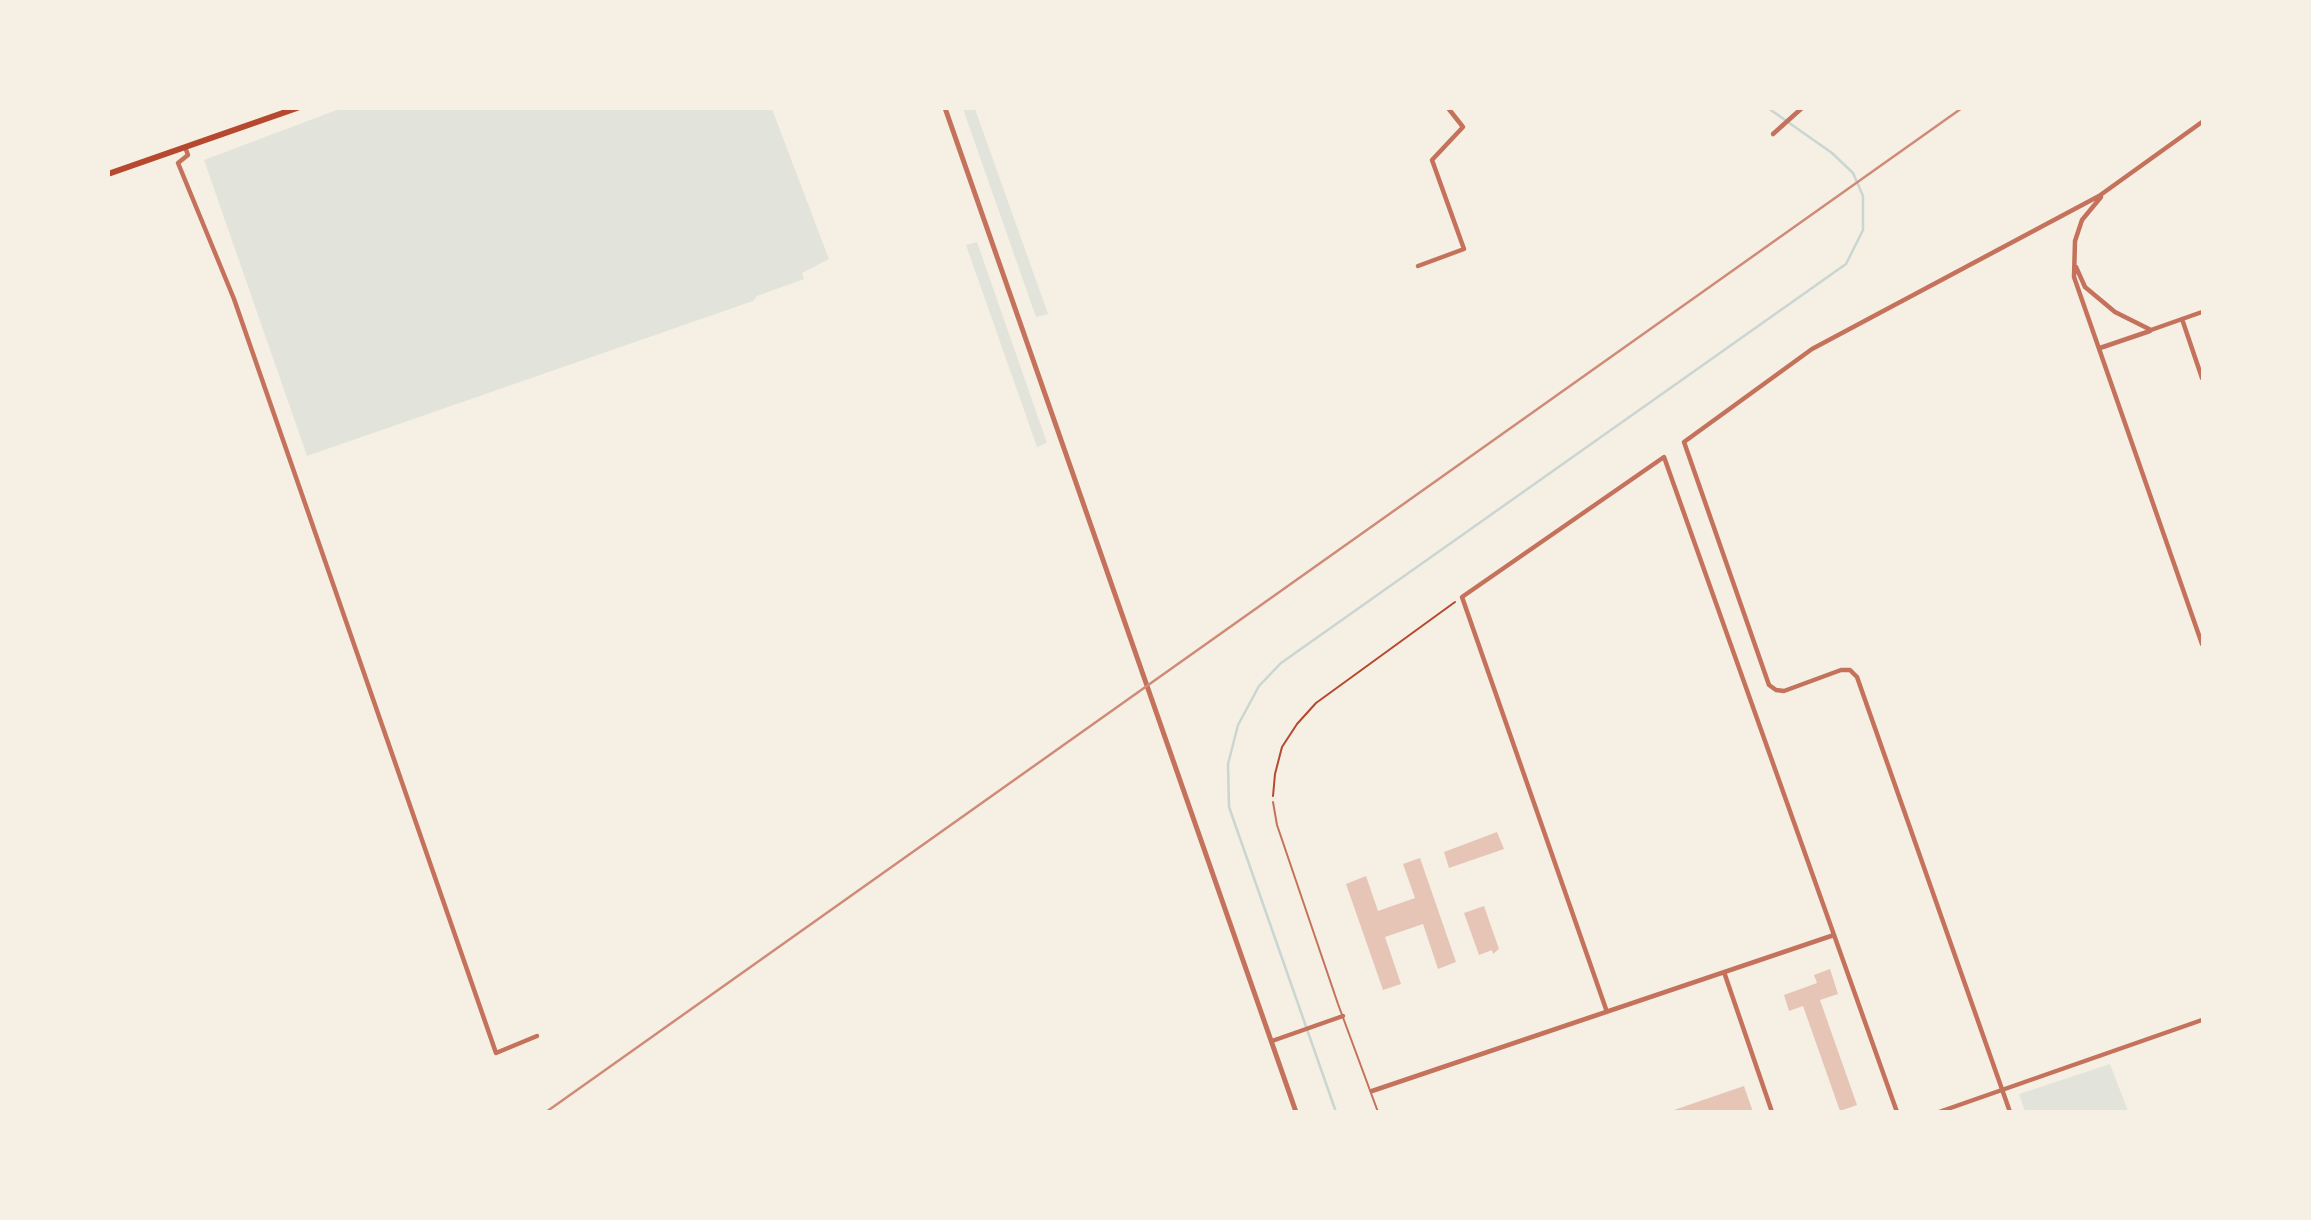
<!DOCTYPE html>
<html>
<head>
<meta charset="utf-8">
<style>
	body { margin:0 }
	#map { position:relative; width:2311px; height:1220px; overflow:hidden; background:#f6efe4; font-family:Lora,serif }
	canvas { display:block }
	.frame { position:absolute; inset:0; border:110px solid #f6efe4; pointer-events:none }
</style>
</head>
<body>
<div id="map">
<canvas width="2311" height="1220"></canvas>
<div class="frame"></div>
</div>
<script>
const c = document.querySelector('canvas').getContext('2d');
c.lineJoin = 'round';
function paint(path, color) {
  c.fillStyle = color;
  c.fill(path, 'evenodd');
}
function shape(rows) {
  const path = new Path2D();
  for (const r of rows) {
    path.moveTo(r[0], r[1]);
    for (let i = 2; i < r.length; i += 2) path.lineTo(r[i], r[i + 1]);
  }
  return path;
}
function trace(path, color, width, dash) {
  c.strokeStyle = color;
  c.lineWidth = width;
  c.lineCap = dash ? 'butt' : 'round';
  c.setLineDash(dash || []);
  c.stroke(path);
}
const green = shape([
	[342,108,772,109,829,259,802,273,804,279,757,296,753,301,307,456,204,160],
	[963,109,975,109,1048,314,1036,317],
	[977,242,1047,443,1037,447,966,245],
	[2110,1064,2128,1111,2025,1111,2019,1094]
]);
const stream = shape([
	[1336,1112,1229,807,1228,764,1238,725,1259,686,1281,663,1846,264,1863,230,1863,196,1853,173,1832,153,1768,108]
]);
const building = shape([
	[1497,832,1504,849,1449,868,1444,852],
	[1420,858,1456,962,1438,969,1423,924,1385,937,1401,984,1383,990,1346,884,1366,876,1378,911,1415,898,1403,864],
	[1484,906,1499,949,1493,954,1492,950,1479,955,1464,913],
	[1830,969,1838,994,1820,1000,1857,1105,1840,1111,1803,1006,1789,1011,1784,995,1817,983,1814,975],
	[1744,1086,1753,1112,1671,1112,1671,1111]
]);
const path = shape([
	[1273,796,1275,774,1282,747,1297,724,1316,703,1455,602]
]);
const service = shape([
	[1273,802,1277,825,1338,1004,1378,1112]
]);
const minor = shape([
	[1773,134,1802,108],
	[185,147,188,155,178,163,234,299,496,1053,537,1036],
	[2101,197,2082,220,2075,241,2074,277,2202,644],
	[1418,266,1464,249,1432,160,1463,127,1448,108],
	[2076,267,2085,287,2115,312,2151,330,2202,312],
	[2182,319,2202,378],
	[2100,348,2150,331],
	[1724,972,1772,1112],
	[1607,1012,1462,597,1664,457,1897,1112],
	[1272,1041,1343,1016],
	[1372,1091,1834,935],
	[1939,1112,2202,1020],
	[2010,1112,1857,677,1850,670,1841,670,1784,691,1776,690,1769,685,1684,442,1812,349,2099,196,2202,122]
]);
const tertiary = shape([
	[945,108,1296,1112]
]);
const secondary = shape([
	[108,174,297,108]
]);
const rail = shape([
	[546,1112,1962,108]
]);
paint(green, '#e2e4dc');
trace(stream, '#c9d6d2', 2.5);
paint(building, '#e6c5b7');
trace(path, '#b5482f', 2);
trace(service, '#c5725c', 2);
trace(minor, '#c5725c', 4.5);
trace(tertiary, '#c5725c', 5);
trace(secondary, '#b5482f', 6);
trace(rail, '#cf8b77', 2.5);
</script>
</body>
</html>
